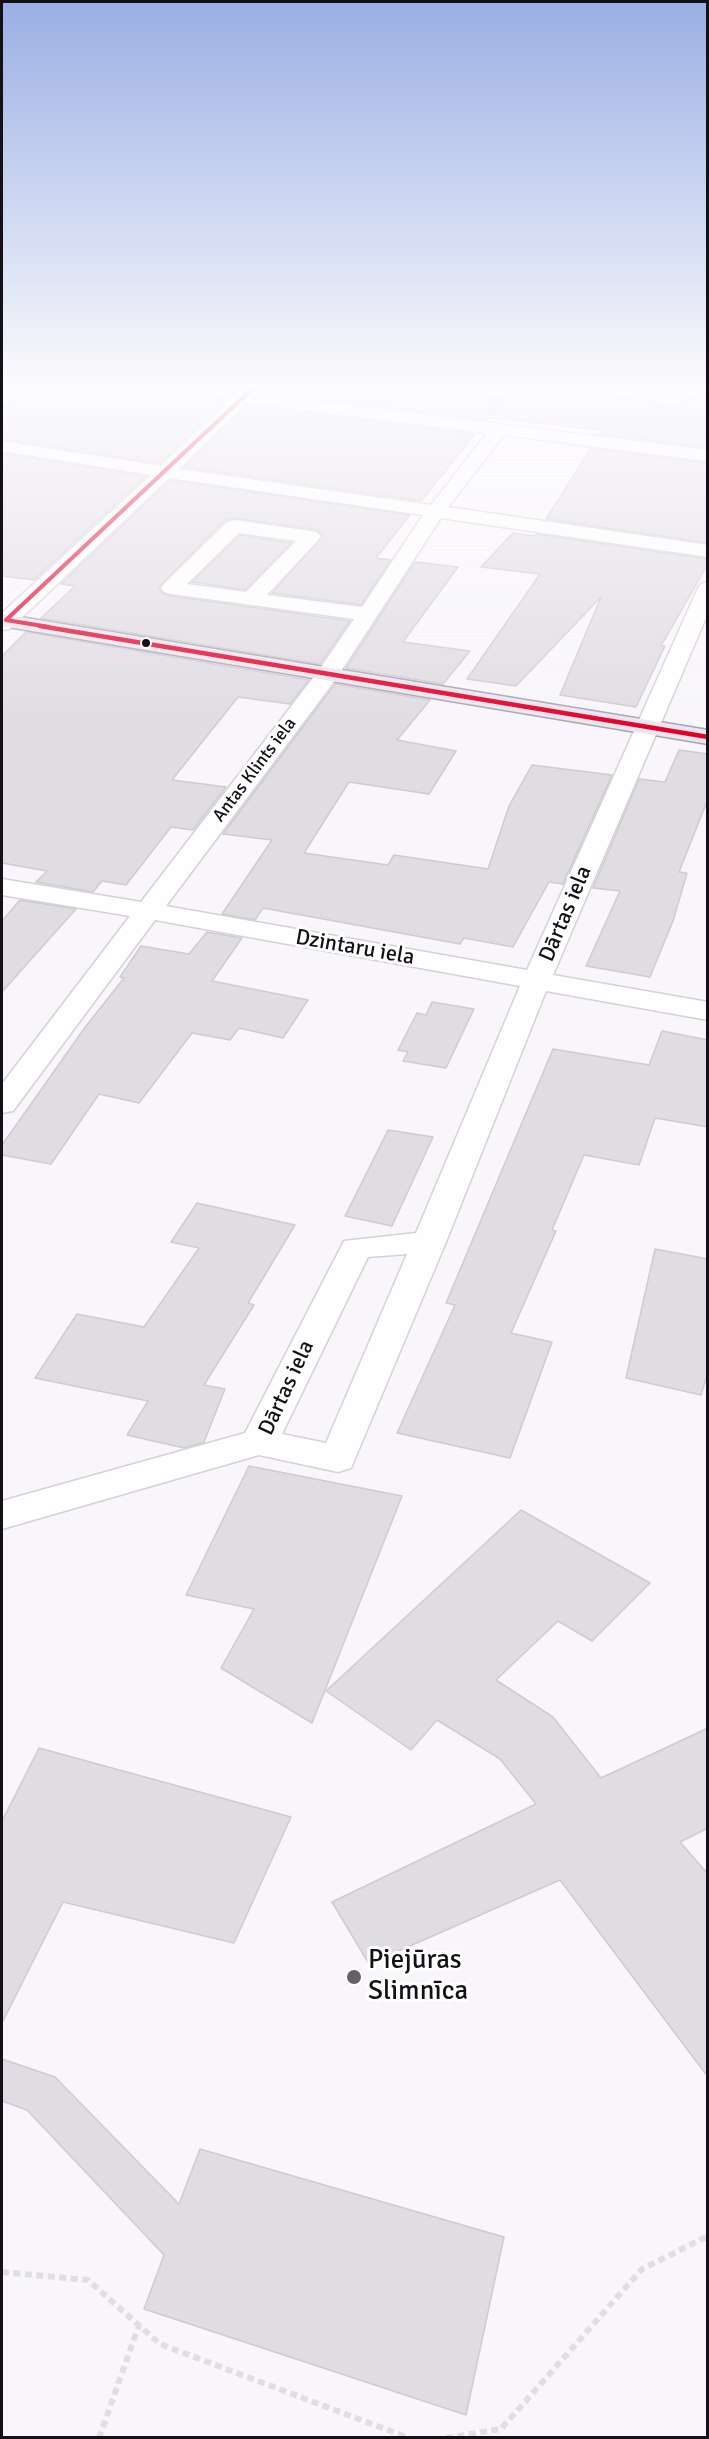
<!DOCTYPE html>
<html>
<head>
<meta charset="utf-8">
<style>
	body { margin:0 }
	#map { position:relative; width:709px; height:2439px; overflow:hidden; background:#f8f6fa; font-family:Signika,sans-serif }
	canvas { display:block }
	.frame { position:absolute; inset:0; border:3px solid #141017; pointer-events:none }
</style>
</head>
<body>
<div id="map">
<canvas width="709" height="2439"></canvas>
<div class="frame"></div>
</div>
<script>
const c = document.querySelector('canvas').getContext('2d');
c.lineJoin = 'round';
function paint(path, color) {
  c.fillStyle = color;
  c.fill(path, 'evenodd');
}
function shape(rows) {
  const path = new Path2D();
  for (const r of rows) {
    path.moveTo(r[0], r[1]);
    for (let i = 2; i < r.length; i += 2) path.lineTo(r[i], r[i + 1]);
  }
  return path;
}
function trace(path, color, width, dash) {
  c.strokeStyle = color;
  c.lineWidth = width;
  c.lineCap = dash ? 'butt' : 'round';
  c.setLineDash(dash || []);
  c.stroke(path);
}
function write(font, color, halo, rows, align = 'center') {
  c.font = font + ' Signika,sans-serif';
  c.lineWidth = 6;
  c.setLineDash([]);
  c.textBaseline = 'middle';
  c.strokeStyle = halo;
  c.fillStyle = color;
  for (const [text, x, y, turn = 0] of rows) {
    c.save();
    c.translate(x, y);
    c.rotate((+turn || 0) * Math.PI / 180);
    c.textAlign = isNaN(turn) ? turn : align;
    if (halo) c.strokeText(text, 0, 0);
    c.fillText(text, 0, 0);
    c.restore();
  }
}
const building = shape([
	[45,388,195,388,199,394,226,400,160,464,2,439,2,407,45,388],
	[263,388,402,388,503,398,486,420,261,392,263,388],
	[517,388,536,388,574,393,577,392,678,405,708,388,708,448,600,434,603,430,488,418,517,388],
	[248,405,475,434,421,501,184,467,248,405],
	[591,448,708,463,708,543,546,519,591,448],
	[2,453,146,476,34,580,2,576,2,453],
	[170,480,410,515,376,558,391,560,361,605,272,593,323,536,319,531,312,529,234,518,225,520,159,587,162,593,171,596,350,621,320,664,41,618,75,586,61,584,170,480],
	[513,533,535,536,536,534,708,559,708,564,661,646,665,646,636,707,560,695,601,597,516,686,467,679,540,574,481,567,513,533],
	[240,535,291,543,245,590,192,582,240,535],
	[415,562,458,567,403,642,470,651,443,684,346,668,415,562],
	[26,632,309,680,290,704,238,697,172,780,226,787,193,830,171,827,126,885,102,881,93,892,36,882,47,871,2,863,2,656,26,632],
	[335,684,430,700,397,740,456,751,429,794,349,782,304,853,388,865,394,855,488,869,509,806,532,765,612,775,563,884,549,882,513,947,464,938,460,944,263,908,255,920,222,914,272,840,223,834,335,684],
	[679,750,708,754,708,799,679,872,687,873,673,921,650,977,586,966,620,891,593,888,639,779,665,782,679,750],
	[20,900,76,909,2,992,2,921,20,900],
	[207,932,242,938,212,981,308,1000,283,1038,239,1028,230,1040,192,1033,139,1103,99,1094,51,1164,2,1155,2,1145,86,1026,124,978,120,977,141,946,189,954,207,932],
	[432,1002,474,1009,446,1068,403,1061,408,1052,398,1050,417,1013,426,1015,432,1002],
	[662,1031,708,1040,708,1127,655,1118,639,1165,584,1155,552,1230,556,1231,511,1333,552,1342,510,1458,397,1433,455,1305,446,1303,553,1049,649,1065,662,1031],
	[388,1130,433,1137,392,1226,345,1216,388,1130],
	[197,1203,295,1225,248,1303,254,1305,204,1385,225,1389,204,1442,184,1448,127,1435,148,1401,35,1378,77,1314,144,1327,199,1248,171,1242,197,1203],
	[655,1249,708,1259,708,1372,701,1395,626,1378,655,1249],
	[249,1466,402,1496,312,1723,221,1668,254,1609,186,1595,249,1466],
	[521,1510,650,1583,592,1641,558,1621,496,1680,553,1717,601,1778,708,1728,708,1828,680,1842,708,1874,708,2077,560,1880,369,1964,332,1902,536,1804,500,1759,437,1720,411,1750,326,1691,521,1510],
	[39,1748,291,1817,234,1943,63,1902,2,2023,2,1821,39,1748],
	[2,2059,55,2077,179,2204,200,2149,504,2237,466,2415,144,2309,164,2255,27,2110,2,2101,2,2059]
]);
const path = shape([
	[2,2272,88,2280,160,2344,409,2438],
	[99,2438,139,2325],
	[446,2438,501,2429,642,2269,708,2236]
]);
const minor = shape([
	[197,388,226,388,240,391,243,388,261,388,257,394,708,450,708,461,504,435,448,507,708,545,708,557,441,518,336,679,166,906,527,970,698,588,701,584,708,582,708,613,553,975,708,1002,708,1020,546,991,446,1242,351,1468,338,1472,259,1455,2,1529,2,1501,245,1433,344,1241,416,1233,520,986,155,920,13,1111,2,1113,2,1084,130,916,2,895,2,879,141,902,319,670,354,619,171,594,164,592,161,588,164,584,227,522,234,520,311,531,318,533,321,537,267,595,362,607,423,515,169,478,10,629,2,630,2,613,151,475,2,451,2,441,161,466,231,399,199,392,197,388],
	[247,403,487,433,431,505,179,469,247,403],
	[239,533,296,541,246,592,187,584,239,533],
	[407,1254,326,1443,282,1434,368,1257,407,1254]
]);
const major = shape([
	[2,614,708,730,708,744,2,626,2,614]
]);
const bus1Far1 = shape([
	[6,620,49,627],
	[6,620,253,388]
]);
const bus1 = shape([
	[40,626,708,737]
]);
const markers = [
	[146,643,5,"#141017"],
	[354,1977,8,"#646066"]
];
const farStreetnames = [
	["Antas Klints iela",255,770,-53]
];
const streetNames = [
	["Dārtas iela",566,914,-67],
	["Dzintaru iela",355,948,10],
	["Dārtas iela",287,1388,-65]
];
const nearPoinames = [
	["Piejūras",368,1961],
	["Slimnīca",368,1992]
];
paint(building, '#dfdce2');
trace(building, '#cecbd1', 1.5);
trace(minor, '#d4d1d7', 3);
trace(major, '#aca3b2', 3);
trace(path, '#dfdfe0', 6, [7, 4.5]);
paint(minor, '#fefefe');
paint(major, '#eae6ed');
trace(bus1Far1, '#e4002b', 4);
trace(bus1, '#e4002b', 4.5);
const sky = c.createLinearGradient(0, 0, 0, 729);
sky.addColorStop(0, '#9aafe4');
sky.addColorStop(0.53, '#fcfbfd');
sky.addColorStop(1, '#fcfbfd00');
c.fillStyle = sky;
c.fillRect(0, 0, 709, 729);
for (const [x, y, r, color] of markers) {
  const dot = new Path2D();
  dot.arc(x, y, r, 0, 2 * Math.PI);
  c.fillStyle = color;
  c.fill(dot);
  trace(dot, '#fff', 2);
}
write('18px', '#141017', '#fff', farStreetnames);
write('22px', '#141017', '#fff', streetNames);
write('27px', '#141017', '#fff', nearPoinames, 'left');
</script>
</body>
</html>
